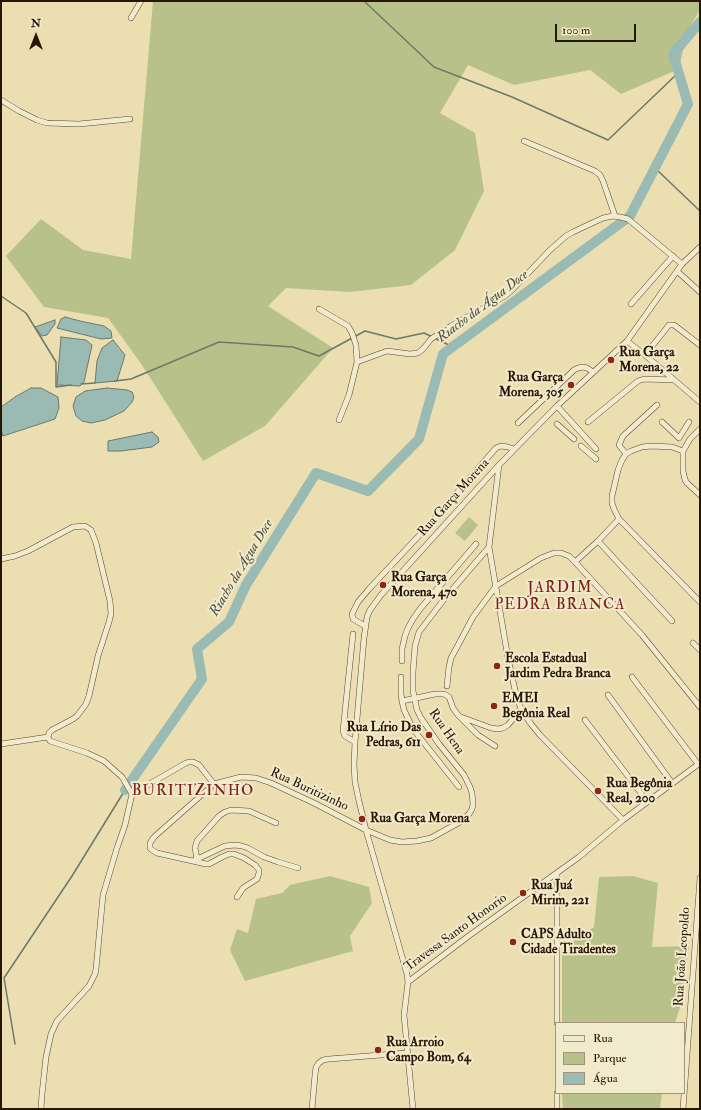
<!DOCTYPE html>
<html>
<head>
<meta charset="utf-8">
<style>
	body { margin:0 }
	#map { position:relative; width:701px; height:1110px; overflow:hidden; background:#ebdeb1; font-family:"IM FELL Double Pica",serif }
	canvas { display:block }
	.frame { position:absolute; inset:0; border:2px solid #271601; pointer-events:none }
	.legend { position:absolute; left:555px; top:1022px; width:130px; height:72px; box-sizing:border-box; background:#f2eacc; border:1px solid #a1957b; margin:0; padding:5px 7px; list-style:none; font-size:12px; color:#271601 }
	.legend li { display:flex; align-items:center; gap:8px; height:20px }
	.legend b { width:20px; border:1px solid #a1957b }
	.north { position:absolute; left:16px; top:16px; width:40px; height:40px; -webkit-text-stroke:3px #f2eacc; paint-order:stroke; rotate:0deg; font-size:11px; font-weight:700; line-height:16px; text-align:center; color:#271601 }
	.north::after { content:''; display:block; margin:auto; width:14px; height:18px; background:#271601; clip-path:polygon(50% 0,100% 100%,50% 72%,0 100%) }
	.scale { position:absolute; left:555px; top:24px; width:81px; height:18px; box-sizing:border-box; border:2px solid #271601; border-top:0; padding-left:5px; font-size:12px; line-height:14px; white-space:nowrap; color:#271601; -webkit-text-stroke:3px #f2eacc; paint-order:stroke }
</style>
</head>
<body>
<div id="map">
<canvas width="701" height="1110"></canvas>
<div class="frame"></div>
<ul class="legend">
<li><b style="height:5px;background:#f2eacc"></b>Rua</li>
<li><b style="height:11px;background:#b9c18a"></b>Parque</li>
<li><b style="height:11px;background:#99bbb3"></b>Água</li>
</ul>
<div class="north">N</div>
<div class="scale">100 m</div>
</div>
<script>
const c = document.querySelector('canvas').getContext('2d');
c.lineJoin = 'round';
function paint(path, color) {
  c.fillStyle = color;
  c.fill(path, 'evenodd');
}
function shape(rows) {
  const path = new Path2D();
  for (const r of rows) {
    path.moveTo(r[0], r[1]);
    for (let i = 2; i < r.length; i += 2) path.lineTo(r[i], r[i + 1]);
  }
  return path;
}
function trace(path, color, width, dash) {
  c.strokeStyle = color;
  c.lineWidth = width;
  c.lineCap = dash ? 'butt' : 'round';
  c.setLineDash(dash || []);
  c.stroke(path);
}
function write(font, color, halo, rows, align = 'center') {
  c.font = font + ' "IM FELL Double Pica",serif';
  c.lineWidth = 4;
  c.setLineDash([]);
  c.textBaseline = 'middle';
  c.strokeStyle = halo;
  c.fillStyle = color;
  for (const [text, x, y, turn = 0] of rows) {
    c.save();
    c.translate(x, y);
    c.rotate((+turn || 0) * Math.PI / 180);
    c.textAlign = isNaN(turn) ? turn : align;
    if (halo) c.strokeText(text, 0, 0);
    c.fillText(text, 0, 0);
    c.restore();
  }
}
const green = shape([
	[153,1,700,1,700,10,687,31,679,69,621,94,590,70,514,85,468,65,440,113,475,133,484,191,455,250,411,285,350,292,286,288,268,306,333,348,265,426,203,461,142,365,108,318,44,307,6,256,41,219,83,250,131,259],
	[469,517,478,525,465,541,455,533],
	[330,876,369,887,372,903,350,936,353,951,245,981,230,950,237,929,248,933,256,899,282,893,290,885],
	[633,876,658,883,652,947,689,946,682,1001,675,1023,562,1023,562,948,594,927,599,877],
	[562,1093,662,1093,660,1109,563,1109]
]);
const water = shape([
	[65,317,80,321,104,326,111,331,112,338,101,339,57,328,61,319,65,317],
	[55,320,55,324,47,335,42,336,35,327,55,320],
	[61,337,86,340,92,345,84,382,80,386,57,385,61,337],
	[113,340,125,355,117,381,95,383,97,361,102,348,113,340],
	[31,388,41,388,58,397,59,408,55,419,3,436,1,429,1,407,15,397,31,388],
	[107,388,127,390,132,392,134,397,132,402,124,411,105,420,91,423,82,421,76,416,73,406,76,397,85,391,107,388],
	[152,432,158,437,159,442,152,447,121,451,108,451,108,441,152,432]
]);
const stream = shape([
	[364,1,434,67,512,97,608,140,678,73],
	[655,168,700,211],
	[1,296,26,313,56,362,56,387,71,385],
	[115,381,131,379,219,342,293,347,319,356,365,331,396,339,424,333,453,347],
	[81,384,95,383],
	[15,1044,4,978,72,876,125,790]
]);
const river = shape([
	[125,790,202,679,197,649,229,622,246,585,316,473,368,491,419,439,443,354,630,216,688,104,673,54,700,22]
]);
const street = shape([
	[131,18,141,1],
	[1,100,19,111,37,120,47,123,79,124,130,119],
	[524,141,595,171,600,175,603,181,615,216],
	[677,271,700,292],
	[631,304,673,256],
	[319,309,348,326,352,333,356,345,357,362,349,395,339,420],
	[627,341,645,355,700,402],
	[645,355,669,325,674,325,700,345],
	[357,362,387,351,410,354,418,353,423,349,431,339,451,326,505,296,512,290,550,250,566,236,573,232,603,218,613,216,620,217,628,219,682,264],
	[557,406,596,449],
	[588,422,638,381,644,379,674,380],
	[662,422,679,438,689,422],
	[518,423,574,370,578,368,583,367,587,368,593,372],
	[557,424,574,439],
	[700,429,690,439,683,451,683,471,685,480,687,483,700,495],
	[581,446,596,459],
	[683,451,672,447,652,446,642,447,631,451,626,454,622,460,618,470,612,496,612,503,614,509,619,519,700,602],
	[626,454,619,445,623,436,657,405],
	[499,465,489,547,508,658,515,690,521,709,531,724,540,735,623,820],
	[598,541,672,621],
	[1,559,15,556,28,551,73,527,85,526,91,530,96,543,110,601,111,614,109,622,98,656,89,696,86,704,77,716,73,719,52,730,49,733,48,737,50,741,87,753,104,761,122,777,132,794,125,825,117,848,103,895,96,969,95,974,89,986,57,1021,51,1034,46,1057,42,1094,41,1109],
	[575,562,598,541,619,519],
	[436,591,445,598],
	[365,626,353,619,352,614,358,602,369,589,428,526,496,448,501,446,508,447,514,449],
	[353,634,343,731,345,736,355,742],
	[693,643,700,650],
	[402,661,402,649,405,636,408,628,413,619,420,609,476,544],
	[401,677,401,694,402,701,404,710,413,729,459,787],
	[632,677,698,764],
	[447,686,449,667,451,658,456,649,473,617,496,586,541,558,554,553,561,553,569,556,575,562,642,635,700,707],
	[608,695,672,783],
	[402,701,435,694,444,694,449,697,453,708,458,715,478,735,495,746],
	[461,717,491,728,498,729,503,728,508,725,521,709],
	[585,720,647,801],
	[1,744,48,737],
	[132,794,186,763,189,762,193,762,199,765,214,784],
	[197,859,195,848,197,841,219,816,225,812,231,810,249,811,276,823],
	[193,861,225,846,235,845,242,846,248,848,264,857,278,862,298,868],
	[557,874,557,1023],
	[237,897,243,888,257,879,259,873,259,870,255,865,244,858,234,854,229,854,222,857,209,864,206,864,157,853,152,850,150,848,150,843,154,837,214,784,241,777,256,778,271,783,314,803,366,830,390,840,402,842,417,841,431,838,460,822,469,814,472,809,473,804,472,793,470,787,464,775,439,744,421,718,417,710,413,691,413,672,415,646,419,632,445,598,489,547],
	[408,982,470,935,579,857,623,820,700,763],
	[557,1093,557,1109],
	[312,1109,315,1075,316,1067,319,1063,323,1060,329,1059,407,1053],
	[413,1109,404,1015,408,982,407,974,366,830,359,801,355,782,354,765,355,742,364,638,367,617,370,610,381,595,499,465,557,406,627,341,682,264,700,247],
	[683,1109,700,878]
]);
const markers = [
	[611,360,4,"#8f2418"],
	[571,385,4,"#8f2418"],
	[383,585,4,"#8f2418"],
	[497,666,4,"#8f2418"],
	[494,706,4,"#8f2418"],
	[429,735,4,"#8f2418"],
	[598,791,4,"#8f2418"],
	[362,819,4,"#8f2418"],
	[523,893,4,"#8f2418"],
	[513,942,4,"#8f2418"],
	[378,1050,4,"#8f2418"]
];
const poiNames = [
	["Rua Garça",619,353],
	["Morena, 22",619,368],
	["Rua Garça",563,378,"right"],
	["Morena, 305",563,393,"right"],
	["Rua Garça",391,578],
	["Morena, 470",391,593],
	["Escola Estadual",505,659],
	["Jardim Pedra Branca",505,674],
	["EMEI",502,699],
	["Begônia Real",502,714],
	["Rua Lírio Das",421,728,"right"],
	["Pedras, 611",421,743,"right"],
	["Rua Begônia",606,784],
	["Real, 200",606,799],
	["Rua Garça Morena",370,819],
	["Rua Juá",531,886],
	["Mirim, 221",531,901],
	["CAPS Adulto",521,935],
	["Cidade Tiradentes",521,950],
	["Rua Arroio",386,1043],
	["Campo Bom, 64",386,1058]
];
const streetNames = [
	["Rua Garça Morena",454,498,-48],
	["Rua Hena",446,732,55],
	["Rua Buritizinho",309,790,25],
	["Travessa Santo Honorio",456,933,-36],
	["Rua João Leopoldo",683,957,-86]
];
const waterNames = [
	["Riacho da Água Doce",483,307,-37],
	["Riacho da Água Doce",242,568,-59]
];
const quarterNames = [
	["JARDIM",560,589],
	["PEDRA BRANCA",560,606],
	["BURITIZINHO",193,792]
];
paint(green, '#b9c18a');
paint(water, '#99bbb3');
trace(water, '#6b796c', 1);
trace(stream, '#6b796c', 1.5);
trace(river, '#99bbb3', 10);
trace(street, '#58482d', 6);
trace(street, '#f2eacc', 5);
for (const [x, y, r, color] of markers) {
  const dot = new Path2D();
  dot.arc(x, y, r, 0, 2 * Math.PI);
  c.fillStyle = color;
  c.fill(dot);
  trace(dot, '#f2eacc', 1.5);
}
write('bold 13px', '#271601', '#f2eacc', poiNames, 'left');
write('13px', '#271601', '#f2eacc', streetNames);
write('italic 14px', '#4f503f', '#f2eacc', waterNames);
c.letterSpacing = '1px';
write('15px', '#7a1f14', '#f2eacc', quarterNames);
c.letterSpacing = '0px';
</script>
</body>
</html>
